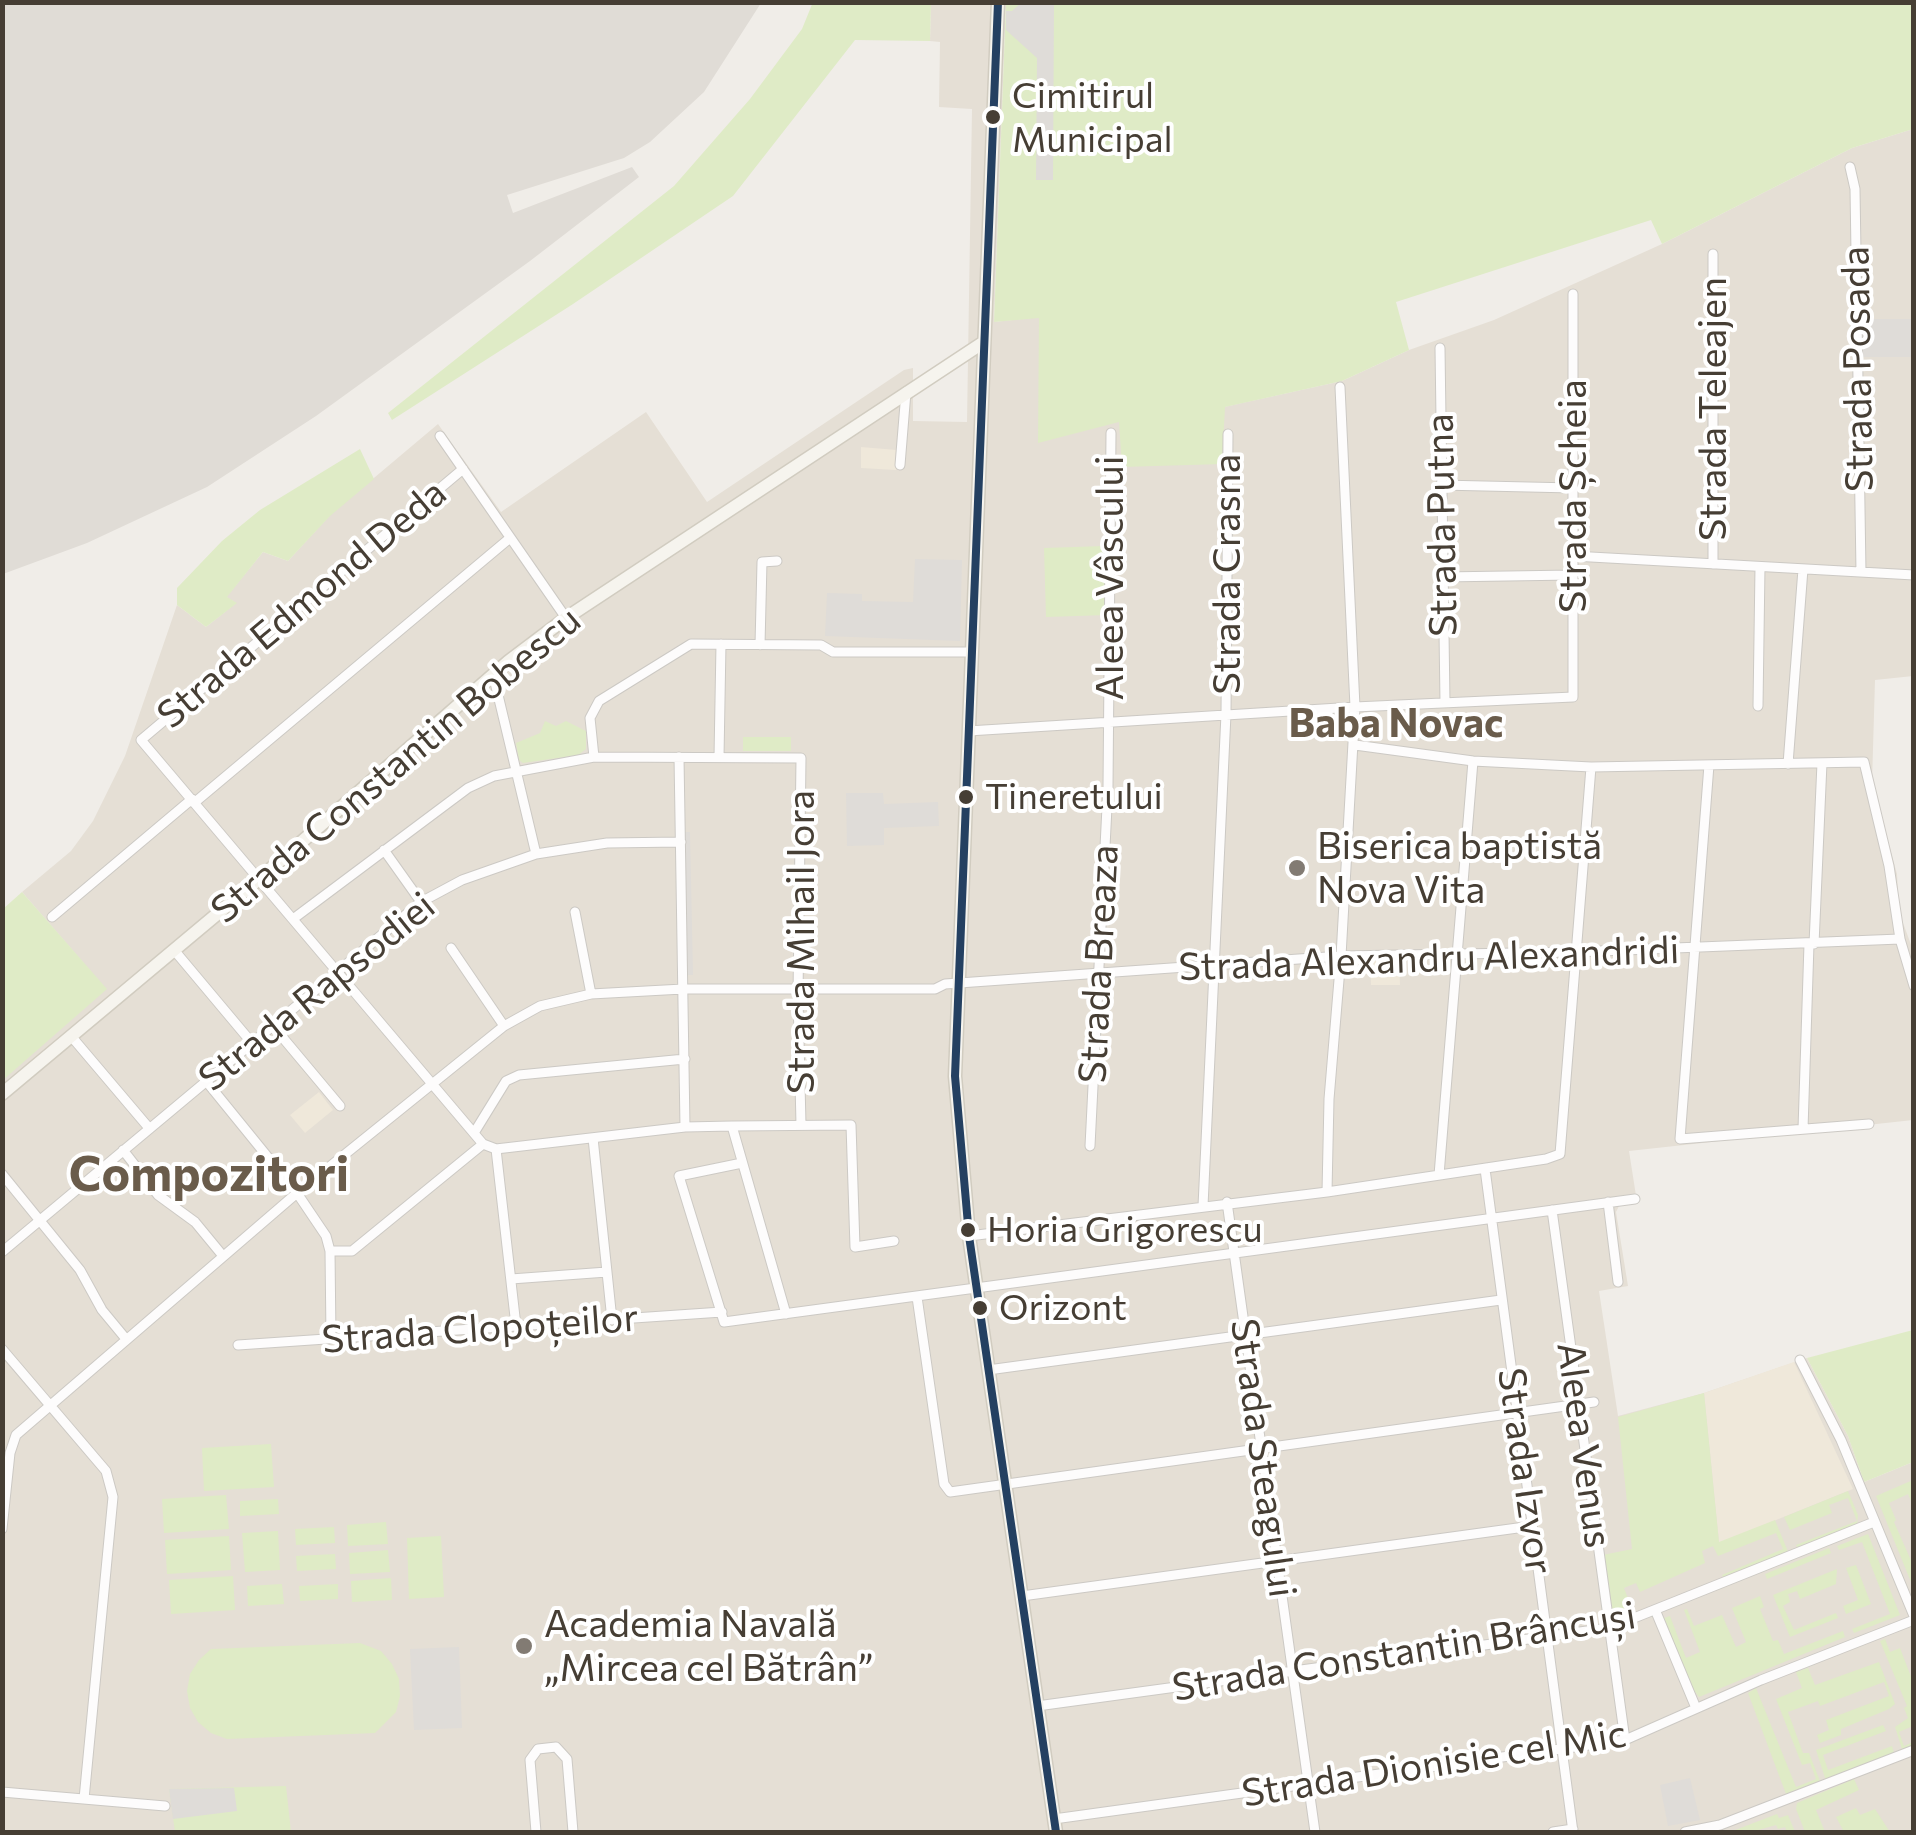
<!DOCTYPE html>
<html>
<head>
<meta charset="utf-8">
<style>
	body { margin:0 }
	#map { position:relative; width:1916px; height:1835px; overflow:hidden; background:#f0ede8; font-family:Commissioner,sans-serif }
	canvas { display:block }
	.frame { position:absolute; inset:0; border:5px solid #463e34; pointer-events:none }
</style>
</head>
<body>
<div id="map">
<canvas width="1916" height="1835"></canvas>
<div class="frame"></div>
</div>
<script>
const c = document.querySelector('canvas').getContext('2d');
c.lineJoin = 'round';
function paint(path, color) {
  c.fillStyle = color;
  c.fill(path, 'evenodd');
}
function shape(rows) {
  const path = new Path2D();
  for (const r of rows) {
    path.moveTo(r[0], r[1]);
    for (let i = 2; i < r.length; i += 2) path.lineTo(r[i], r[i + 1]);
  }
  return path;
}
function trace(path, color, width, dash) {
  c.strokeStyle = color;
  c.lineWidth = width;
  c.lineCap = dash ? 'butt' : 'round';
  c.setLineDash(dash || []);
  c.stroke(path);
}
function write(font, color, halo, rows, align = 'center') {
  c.font = font + ' Commissioner,sans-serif';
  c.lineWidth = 8;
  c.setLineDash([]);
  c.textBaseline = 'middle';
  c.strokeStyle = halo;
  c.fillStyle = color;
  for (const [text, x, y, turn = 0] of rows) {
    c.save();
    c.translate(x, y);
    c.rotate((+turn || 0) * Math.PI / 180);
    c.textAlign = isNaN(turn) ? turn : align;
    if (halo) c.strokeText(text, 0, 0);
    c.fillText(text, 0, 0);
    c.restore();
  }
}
const residential = shape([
	[931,3,1006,3,994,322,1039,317,1120,422,1123,467,1224,407,1342,381,1409,350,1494,320,1662,244,1852,148,1913,129,1913,676,1875,680,1872,783,1897,874,1899,912,1913,950,1913,1120,1629,1151,1637,1202,1619,1206,1616,1212,1628,1286,1599,1291,1618,1416,1704,1393,1807,1358,1848,1436,1864,1482,1913,1462,1913,1832,3,1832,2,1080,106,989,22,892,71,851,93,821,125,756,177,605,206,627,236,603,226,597,263,552,288,561,330,515,438,424,501,512,646,412,707,502,904,370,913,368,913,421,967,422,972,109,939,107,940,42,930,41]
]);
const industrial = shape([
	[2,3,3,2,761,3,704,92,650,142,624,158,507,195,513,213,632,167,639,177,530,261,316,416,207,487,87,543,3,574]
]);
const education = shape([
	[861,447,897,450,896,470,861,468],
	[1370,960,1399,960,1400,985,1371,985],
	[319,1092,333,1110,305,1133,290,1115],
	[1794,1362,1853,1489,1719,1543,1704,1393]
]);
const green = shape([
	[813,2,931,3,930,41,855,40,733,196,573,304,392,420,388,413,674,186,750,99,802,29],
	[1006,3,1913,3,1913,129,1852,148,1662,244,1651,220,1396,302,1409,350,1342,381,1225,407,1222,464,1122,467,1119,422,1038,443,1039,318,994,322],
	[360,449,374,479,330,516,288,561,263,552,227,597,237,603,206,627,177,605,177,588,222,541,260,510],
	[1104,546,1107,615,1046,617,1044,548],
	[545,721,556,726,566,721,586,731,586,749,578,755,523,763,519,760,516,743,540,733],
	[743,737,791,737,791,751,743,751],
	[22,892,107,989,3,1080,3,909],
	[1913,1330,1913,1462,1864,1482,1848,1436,1807,1358],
	[1704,1393,1719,1542,1775,1520,1789,1554,1724,1579,1722,1575,1783,1549,1776,1533,1718,1556,1713,1546,1702,1551,1705,1563,1640,1592,1636,1583,1624,1588,1634,1614,1614,1622,1603,1555,1632,1549,1618,1417],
	[271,1444,274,1487,204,1491,202,1448],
	[1913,1480,1913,1506,1908,1494,1889,1503,1896,1520,1894,1522,1913,1565,1913,1587,1876,1496],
	[1848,1491,1858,1515,1857,1525,1798,1549,1796,1545,1857,1521,1848,1498,1829,1505,1832,1513,1790,1530,1784,1517],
	[226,1495,229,1529,164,1533,162,1499],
	[278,1499,279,1514,240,1516,240,1501],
	[386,1522,388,1544,348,1546,347,1525],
	[334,1527,335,1543,296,1545,295,1529],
	[278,1531,280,1570,245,1572,242,1533],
	[1868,1534,1900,1615,1854,1633,1852,1629,1890,1614,1862,1542,1839,1550,1837,1546],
	[229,1536,231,1570,167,1574,165,1540],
	[441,1536,444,1597,409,1599,407,1538],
	[1829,1548,1831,1553,1767,1579,1765,1574],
	[388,1550,390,1572,350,1574,349,1553],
	[335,1554,336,1569,297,1571,296,1556],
	[1856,1565,1871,1604,1846,1614,1843,1606,1858,1600,1846,1568],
	[1837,1569,1836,1584,1800,1599,1797,1591,1788,1594,1790,1602,1783,1606,1794,1630,1836,1613,1838,1618,1790,1637,1773,1595],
	[233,1576,235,1610,171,1614,169,1580],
	[391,1578,392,1600,352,1602,351,1581],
	[282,1584,284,1604,248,1606,247,1586],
	[338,1584,338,1599,300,1601,299,1586],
	[1760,1596,1764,1607,1760,1609,1773,1641,1778,1640,1784,1654,1843,1631,1845,1637,1699,1697,1693,1689,1664,1618,1670,1616,1686,1658,1700,1652,1684,1610,1687,1609,1694,1626,1722,1615,1736,1647,1746,1642,1732,1608],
	[1885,1639,1890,1652,1900,1648,1913,1682,1913,1726,1899,1732,1904,1746,1913,1742,1913,1748,1903,1752,1895,1727,1908,1718,1904,1708,1907,1706,1880,1641],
	[360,1643,381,1651,392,1664,399,1679,400,1696,396,1712,375,1733,227,1739,211,1733,198,1722,190,1708,187,1691,190,1674,199,1660,211,1649],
	[1879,1662,1895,1704,1889,1709,1841,1729,1841,1735,1820,1743,1817,1735,1829,1730,1826,1720,1889,1696,1884,1682,1820,1706,1818,1701,1788,1712,1803,1753,1809,1753,1820,1781,1786,1794,1748,1693,1756,1688,1796,1787,1816,1779,1810,1763,1802,1765,1776,1699,1802,1688,1796,1672,1808,1668,1815,1685],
	[1883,1725,1886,1731,1823,1755,1828,1770,1892,1746,1894,1753,1826,1781,1816,1750],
	[1854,1779,1859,1790,1816,1810,1825,1832,1805,1832,1796,1809,1797,1803],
	[286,1786,291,1832,175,1832,169,1789],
	[1856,1808,1860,1815,1875,1809,1890,1832,1844,1832,1836,1817],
	[1777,1814,1779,1818,1788,1815,1795,1832,1787,1832,1785,1827,1778,1829,1776,1825,1751,1832,1730,1832]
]);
const parking = shape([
	[1021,3,1054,3,1053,180,1036,180,1037,58,1006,30,1006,11,1012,11],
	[1859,319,1913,319,1913,357,1859,357],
	[915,559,962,560,960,641,825,636,827,593,862,594,862,601,913,602],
	[846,793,883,793,884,804,938,802,939,826,884,828,884,845,847,846],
	[684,832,690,832,693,975,687,975],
	[459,1647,462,1728,414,1730,410,1649],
	[1690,1778,1700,1820,1668,1826,1660,1785],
	[234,1788,237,1811,173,1819,169,1789]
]);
const street = shape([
	[1850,167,1855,189,1861,572],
	[1440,348,1445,703],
	[440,436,566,618],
	[900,465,906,392],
	[463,469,141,740,483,1144],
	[1440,485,1573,488],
	[1573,556,1914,575],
	[1713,564,1713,254],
	[1442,577,1573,575],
	[760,645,762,562,777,561],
	[493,674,536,854],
	[1758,706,1760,567],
	[968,731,1355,707,1573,697,1573,294],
	[1355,745,1473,761,1591,767,1864,762,1889,866,1900,939,1914,986],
	[594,757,590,718,599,701,691,644,821,645,833,652,972,652],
	[679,757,685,1127],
	[719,757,721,644],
	[1788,764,1803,569],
	[1709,765,1680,1139,1869,1124],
	[194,803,510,538],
	[384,850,421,902],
	[575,912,591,994],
	[52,917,192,799],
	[293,919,468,788,494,776,594,757,801,758,798,996,801,1125],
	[1814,944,1822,763],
	[451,948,504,1026],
	[174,950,252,1043],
	[273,1026,340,1106],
	[71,1036,149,1128],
	[206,1081,297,1193,326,1236,330,1251,331,1338],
	[732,1126,786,1314],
	[1803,1129,1809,944],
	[474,1133,506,1081,519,1075,685,1059],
	[593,1138,612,1320],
	[1090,1146,1108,787,1111,433],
	[496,1149,516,1326],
	[123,1150,158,1195,195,1222,223,1256],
	[742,1163,679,1176,724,1322,1635,1199],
	[1485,1169,1573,1832],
	[2,1174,80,1270,102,1310,126,1339],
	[1439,1175,1473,761],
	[1327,1192,1329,1099,1341,956,1355,707,1340,387],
	[1227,1202,1315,1832],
	[1608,1202,1618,1282],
	[1203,1206,1226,714,1228,434],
	[1552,1210,1625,1740],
	[969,1236,1327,1192,1546,1159,1560,1154,1591,767],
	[330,1251,352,1251,483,1144,496,1149,685,1127,732,1126,851,1125,855,1247,894,1241],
	[2,1252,421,902,462,880,536,854,607,843,681,842],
	[511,1279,607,1272],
	[917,1297,944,1484,950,1492,1594,1402],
	[238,1345,722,1312],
	[2,1349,106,1471,113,1497,84,1799],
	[1800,1360,1841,1440,1914,1616],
	[988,1370,1501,1300],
	[2,1529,10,1453,16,1435,297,1193,504,1026,540,1006,591,994,683,989,935,989,945,984,1341,956,1575,952,1900,939],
	[1022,1596,1532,1526],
	[1656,1612,1696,1708],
	[1037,1706,1609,1628,1874,1522],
	[2,1792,165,1806],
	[1054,1819,1625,1740,1761,1680,1914,1620],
	[536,1832,530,1760,538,1749,556,1747,567,1759,573,1832],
	[1553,1832,1573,1829],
	[1685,1832,1720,1825,1914,1750]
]);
const secondary = shape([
	[998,2,955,1076,969,1236,1056,1832],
	[2,1094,259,879,509,661,566,618,984,342]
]);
const bus1 = shape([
	[998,2,955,1076,969,1236,1056,1832]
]);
const markers = [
	[993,117,9,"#463e34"],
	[966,797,9,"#463e34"],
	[1297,868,10,"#827b73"],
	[968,1230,9,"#463e34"],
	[980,1308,9,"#463e34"],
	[524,1646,10,"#827b73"]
];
const busNames = [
	["Cimitirul",1012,96],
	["Municipal",1012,140],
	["Tineretului",985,797],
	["Horia Grigorescu",987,1230],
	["Orizont",999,1308]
];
const streetNames = [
	["Strada Posada",1858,369,-91],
	["Strada Teleajen",1713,409,-90],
	["Strada Șcheia",1573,496,-90],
	["Strada Putna",1442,525,-91],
	["Strada Crasna",1227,574,-90],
	["Aleea Vâscului",1110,578,-90],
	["Strada Edmond Deda",302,604,-40],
	["Strada Constantin Bobescu",396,765,-40],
	["Strada Mihail Jora",801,942,-90],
	["Strada Alexandru Alexandridi",1429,959,-2],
	["Strada Breaza",1099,964,-87],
	["Strada Rapsodiei",317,992,-39],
	["Strada Clopoțeilor",480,1329,-4],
	["Aleea Venus",1584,1445,82],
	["Strada Steagului",1263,1458,82],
	["Strada Izvor",1525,1471,82],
	["Strada Constantin Brâncuși",1404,1652,-9],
	["Strada Dionisie cel Mic",1434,1764,-9]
];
const poiNames = [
	["Biserica baptistă",1317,846],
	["Nova Vita",1317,890],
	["Academia Navală",544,1624],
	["„Mircea cel Bătrân”",544,1668]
];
const neighbourhoodNames = [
	["Baba Novac",1396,724]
];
const districtNames = [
	["Compozitori",209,1175]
];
paint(residential, '#e5dfd5');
paint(industrial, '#e0dcd6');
paint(education, '#efe8da');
paint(green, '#dfebc6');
paint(parking, '#dfdcd8');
trace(street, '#ccc9c4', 11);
trace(secondary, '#d1ccc0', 15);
trace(street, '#fdfcfc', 9);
trace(secondary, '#f6f4ee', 12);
trace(bus1, '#244061', 8);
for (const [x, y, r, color] of markers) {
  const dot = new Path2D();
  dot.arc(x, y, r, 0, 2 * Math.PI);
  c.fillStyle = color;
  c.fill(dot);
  trace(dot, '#fff', 4);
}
write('36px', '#463e34', '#fff', busNames, 'left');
write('38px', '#463e34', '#fff', streetNames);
write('38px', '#463e34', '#fff', poiNames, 'left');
write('bold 40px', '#6a5c4b', '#fff', neighbourhoodNames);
write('bold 48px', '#6a5c4b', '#fff', districtNames);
</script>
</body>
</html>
